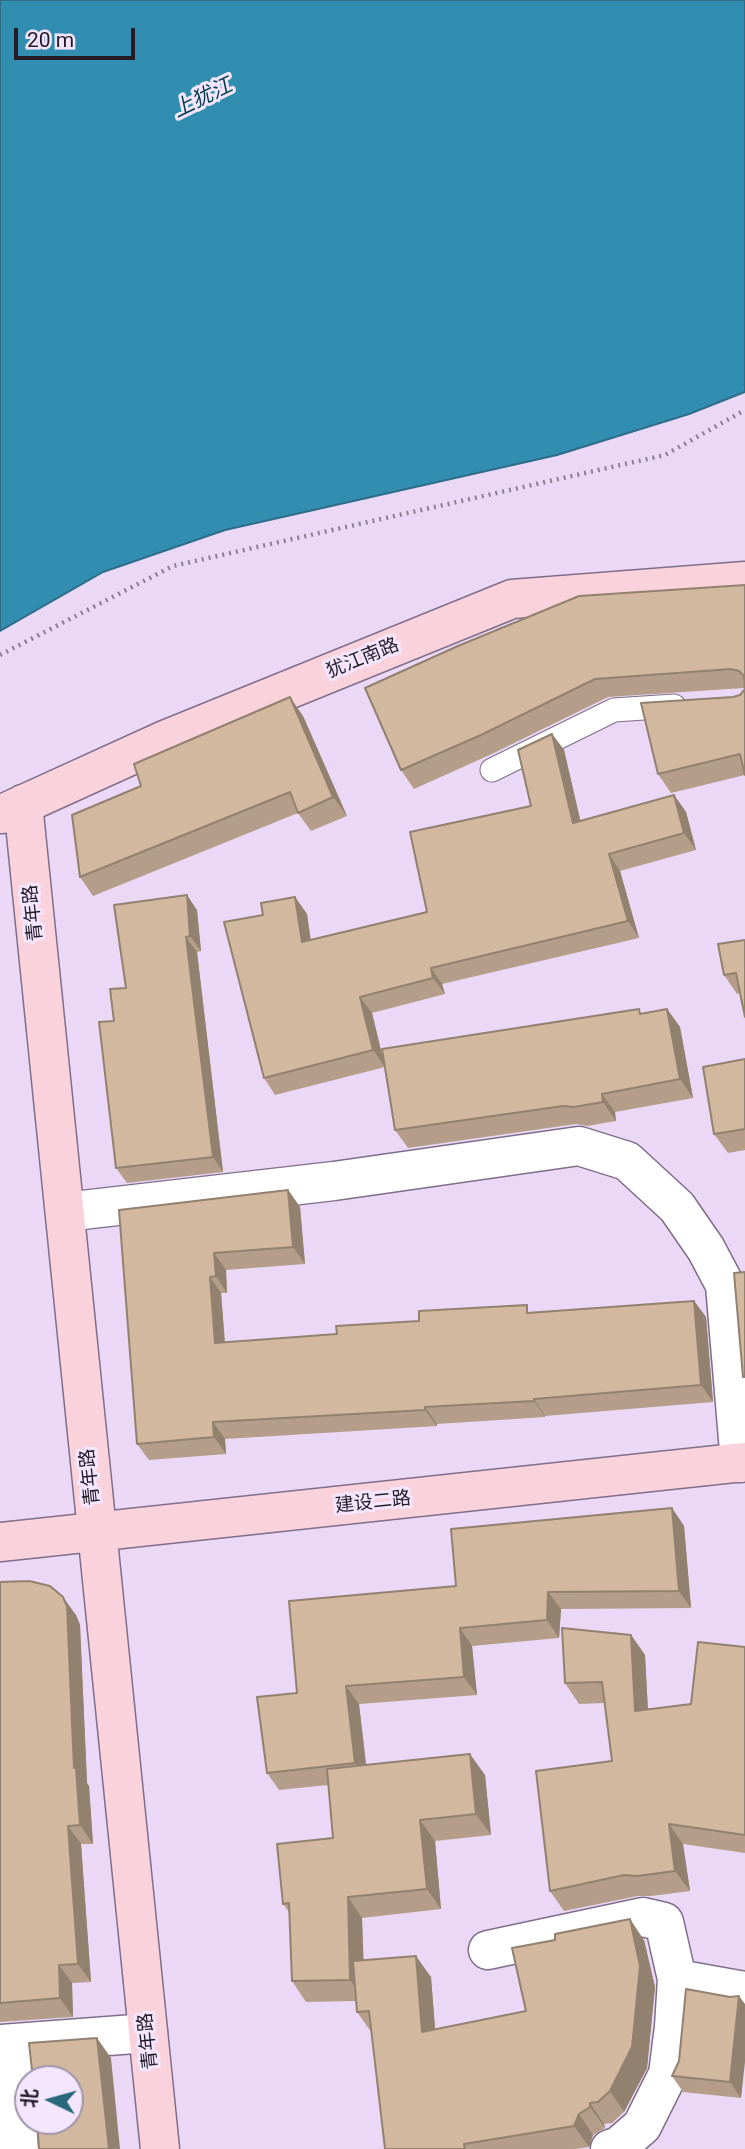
<!DOCTYPE html>
<html>
<head>
<meta charset="utf-8">
<style>
	body { margin:0 }
	#map { position:relative; width:745px; height:2149px; overflow:hidden; background:#ead8f6; font-family:Roboto,"Noto Sans SC",sans-serif }
	canvas { display:block }
	.north { position:absolute; left:14px; top:2065px; width:70px; height:70px; box-sizing:border-box; background:#f5e6ff; border:2px solid #a195a9; border-radius:50%; rotate:275deg; font-size:19px; font-weight:700; line-height:28px; text-align:center; color:#231c27 }
	.north::after { content:''; display:block; margin:auto; width:24px; height:32px; background:#28697c; clip-path:polygon(50% 0,100% 100%,50% 72%,0 100%) }
	.scale { position:absolute; left:14px; top:28px; width:121px; height:32px; box-sizing:border-box; border:4px solid #231c27; border-top:0; padding-left:9px; font-size:21px; line-height:24px; white-space:nowrap; color:#231c27; -webkit-text-stroke:5px #f5e6ff; paint-order:stroke }
</style>
</head>
<body>
<div id="map">
<canvas width="745" height="2149"></canvas>
<div class="north">北</div>
<div class="scale">20 m</div>
</div>
<script>
const c = document.querySelector('canvas').getContext('2d');
c.lineJoin = 'round';
function paint(path, color) {
  c.fillStyle = color;
  c.fill(path, 'evenodd');
}
function shape(rows) {
  const path = new Path2D();
  for (const r of rows) {
    path.moveTo(r[0], r[1]);
    for (let i = 2; i < r.length; i += 2) path.lineTo(r[i], r[i + 1]);
  }
  return path;
}
function trace(path, color, width, dash) {
  c.strokeStyle = color;
  c.lineWidth = width;
  c.lineCap = dash ? 'butt' : 'round';
  c.setLineDash(dash || []);
  c.stroke(path);
}
function write(font, color, halo, rows, align = 'center') {
  c.font = font + ' Roboto,"Noto Sans SC",sans-serif';
  c.lineWidth = 6;
  c.setLineDash([]);
  c.textBaseline = 'middle';
  c.strokeStyle = halo;
  c.fillStyle = color;
  for (const [text, x, y, turn = 0] of rows) {
    c.save();
    c.translate(x, y);
    c.rotate((+turn || 0) * Math.PI / 180);
    c.textAlign = isNaN(turn) ? turn : align;
    if (halo) c.strokeText(text, 0, 0);
    c.fillText(text, 0, 0);
    c.restore();
  }
}
const water = shape([
	[0,0,745,0,745,392,689,414,557,455,225,530,103,572,0,631,0,0]
]);
const path = shape([
	[0,655,173,566,665,455,745,410]
]);
const lane = shape([
	[492,770,614,710,674,706]
]);
const street = shape([
	[65,1212,334,1181,579,1146,627,1161,677,1207,706,1249,725,1285,740,1463],
	[488,1950,643,1917,664,1922,677,1979],
	[0,2044,148,2033],
	[11,2044,19,2149],
	[610,2149,619,2146,642,2126,668,2074,674,2027,677,1979,745,1991]
]);
const secondary = shape([
	[23,804,160,2149],
	[2,814,167,739,512,599,745,581],
	[0,1542,745,1462]
]);
const wall = shape([
	[745,585,745,775,671,793,658,774,733,697,740,695,745,689,744,688,608,697,494,753,414,789,401,770],
	[303,716,347,816,311,831,298,813,93,896,80,877,141,786],
	[552,734,564,750,580,821,674,795,686,812,696,850,620,871,639,938,442,984,445,994,372,1013,385,1067,275,1095,264,1078,263,915,295,897,307,914,311,940,427,912,531,806],
	[197,910,201,951,197,952,223,1172,127,1183,116,1168,114,1021,126,988],
	[745,940,740,993,737,994,724,975],
	[667,1009,680,1027,693,1098,615,1112,616,1121,587,1126,576,1124,408,1148,395,1130,643,1013],
	[745,1059,745,1150,728,1153,714,1134],
	[288,1190,300,1207,305,1264,226,1270,227,1293,221,1293,225,1342,337,1334,419,1321,694,1301,706,1317,713,1402,545,1416,545,1417,437,1424,437,1426,225,1439,226,1454,149,1460,137,1444,119,1210],
	[672,1508,684,1526,691,1608,561,1609,559,1638,472,1646,477,1695,359,1704,366,1765,485,1775,491,1835,435,1841,441,1909,362,1918,363,1960,431,1977,435,2030,526,2011,644,1940,655,1987,647,2068,624,2112,612,2123,604,2124,605,2128,593,2135,589,2147,575,2149,385,2149,372,2033,357,2012,356,2001,306,2002,292,1981,289,1912,283,1904,333,1838,328,1785,279,1790,267,1773,297,1693,456,1586],
	[0,1582,76,1615,80,1625,87,1783,89,1786,93,1844,81,1844,91,1982,72,1983,73,2017,0,2022],
	[631,1635,645,1655,648,1710,691,1704,745,1647,745,1853,683,1844,690,1891,651,1896,638,1896,564,1911,550,1891,612,1761,605,1703,579,1704,565,1683],
	[745,2004,741,2098,683,2092,672,2076]
]);
const shadedWall = shape([
	[290,697,303,716,347,816,333,797],
	[552,734,564,750,585,840,573,823],
	[674,795,686,812,696,850,684,833],
	[609,854,620,871,639,938,628,921],
	[187,895,197,910,201,951,190,936],
	[295,897,307,914,313,959,302,942],
	[186,937,197,952,223,1172,213,1157],
	[431,968,442,984,445,994,433,978],
	[360,997,372,1013,385,1067,373,1050],
	[667,1009,680,1027,693,1098,680,1079],
	[602,1094,615,1112,616,1121,603,1102],
	[288,1190,300,1207,305,1264,293,1247],
	[214,1253,226,1270,227,1293,216,1276],
	[210,1277,221,1293,226,1359,215,1343],
	[694,1301,706,1317,713,1402,701,1385],
	[534,1399,545,1416,545,1417,534,1401],
	[425,1407,437,1424,437,1426,425,1410],
	[213,1422,225,1439,226,1454,214,1437],
	[672,1508,684,1526,691,1608,679,1591],
	[548,1592,561,1609,559,1638,547,1620],
	[63,1597,76,1615,80,1625,87,1783,89,1786,93,1844,80,1825,74,1768],
	[460,1628,472,1646,477,1695,464,1677],
	[631,1635,645,1655,649,1732,635,1711],
	[346,1686,359,1704,368,1781,355,1763],
	[470,1754,485,1775,491,1835,476,1814],
	[420,1820,435,1841,441,1909,427,1889],
	[669,1824,683,1844,690,1891,675,1871],
	[68,1826,81,1844,91,1982,78,1964],
	[348,1897,362,1918,365,2001,350,1980],
	[630,1919,644,1940,655,1987,647,2068,624,2112,610,2091],
	[416,1956,431,1977,437,2053,422,2032],
	[59,1965,72,1983,73,2017,60,1998],
	[739,1996,745,2004,745,2062,741,2098,730,2082],
	[97,2038,111,2058,120,2149,109,2149],
	[590,2103,604,2124,605,2128,590,2107],
	[579,2114,593,2135,589,2147,574,2126]
]);
const building = shape([
	[745,585,745,775,740,754,658,774,641,703,733,697,740,695,745,689,744,676,739,671,731,669,595,679,481,735,401,770,365,688,458,646,579,596,745,585],
	[290,697,333,797,298,813,290,792,80,877,72,815,141,786,134,764,290,697],
	[552,734,573,823,674,795,684,833,609,854,628,921,431,968,433,978,360,997,373,1050,264,1078,224,922,263,915,261,903,295,897,302,942,427,912,410,832,531,806,518,750,552,734],
	[187,895,190,936,186,937,213,1157,116,1168,99,1022,114,1021,110,989,126,988,114,905,187,895],
	[745,940,745,1017,736,973,724,975,718,944,745,940],
	[639,1009,640,1014,667,1009,680,1079,602,1094,603,1102,574,1107,563,1106,395,1130,382,1049,639,1009],
	[745,1059,745,1129,714,1134,703,1067,745,1059],
	[288,1190,293,1247,214,1253,216,1276,210,1277,215,1343,337,1334,336,1326,419,1321,419,1311,527,1305,527,1313,694,1301,701,1385,534,1399,534,1401,425,1407,425,1410,213,1422,214,1437,137,1444,119,1210,288,1190],
	[745,1272,745,1377,743,1377,734,1273,745,1272],
	[672,1508,679,1591,548,1592,547,1620,460,1628,464,1677,346,1686,355,1763,267,1773,257,1697,297,1693,289,1601,456,1586,451,1529,672,1508],
	[29,1581,50,1586,63,1597,67,1607,74,1768,76,1768,80,1825,68,1826,78,1964,59,1965,60,1998,0,2003,0,1582,29,1581],
	[562,1628,631,1635,635,1711,691,1704,698,1642,745,1647,745,1835,669,1824,675,1871,637,1876,624,1875,550,1891,536,1771,612,1761,602,1682,565,1683,562,1628],
	[470,1754,476,1814,420,1820,427,1889,348,1897,350,1980,292,1981,289,1903,283,1904,277,1844,333,1838,327,1769,470,1754],
	[630,1919,640,1966,632,2047,610,2091,598,2102,590,2103,590,2107,579,2114,574,2126,464,2144,465,2149,385,2149,369,2011,357,2012,353,1961,416,1956,422,2032,526,2011,512,1948,555,1940,555,1934,630,1919],
	[686,1989,730,1997,739,1996,730,2082,672,2076,679,2061,686,1989],
	[97,2038,109,2149,39,2149,37,2121,70,2121,70,2079,33,2079,29,2043,97,2038]
]);
const streetNames = [
	["犹江南路",363,659,-22],
	["青年路",34,913,-96],
	["青年路",91,1477,-96],
	["建设二路",373,1503,-6],
	["青年路",149,2041,-96]
];
const waterNames = [
	["上犹江",203,99,-26]
];
paint(water, '#328eb1');
trace(water, '#2e6c88', 2);
trace(lane, '#7f6e89', 25);
trace(street, '#7f6e89', 41);
trace(secondary, '#7f6e89', 41);
trace(path, '#8c7f94', 4.5, [2, 5]);
trace(lane, '#fff', 23);
trace(street, '#fff', 38);
trace(secondary, '#f9d2dc', 38);
paint(wall, '#b49e89');
paint(shadedWall, '#92816f');
paint(building, '#d1b89f');
trace(building, '#92816f', 2);
write('19px', '#231c27', '#f5e6ff', streetNames);
write('italic 21px', '#053c4f', '#f5e6ff', waterNames);
</script>
</body>
</html>
